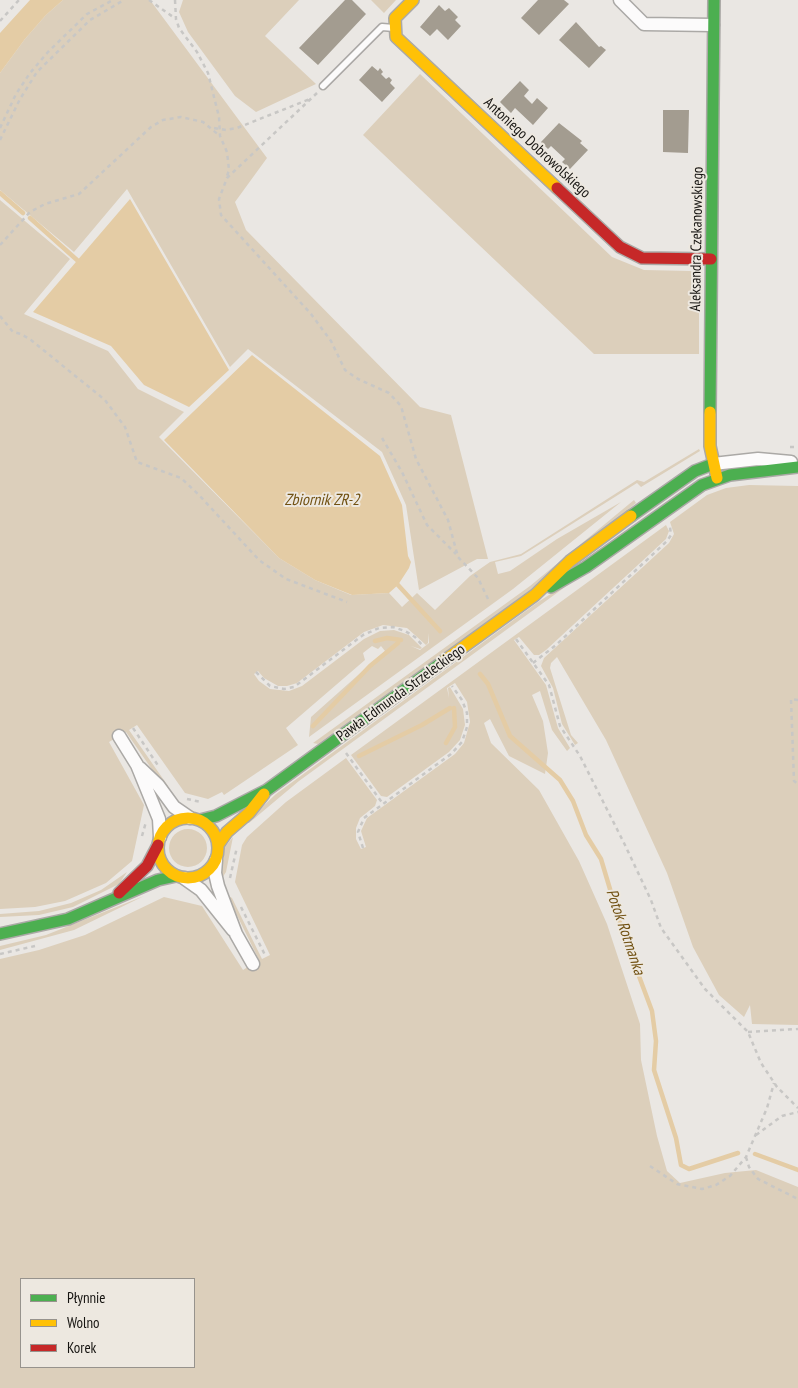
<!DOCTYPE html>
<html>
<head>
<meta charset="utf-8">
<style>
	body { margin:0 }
	#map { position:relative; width:798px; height:1388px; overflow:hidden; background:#eae7e3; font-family:"PT Sans Narrow",sans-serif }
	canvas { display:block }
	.legend { position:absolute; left:20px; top:1278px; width:175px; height:90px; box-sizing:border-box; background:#ede8e0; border:1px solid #97938d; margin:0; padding:6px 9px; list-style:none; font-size:15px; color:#161411 }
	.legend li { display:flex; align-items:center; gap:10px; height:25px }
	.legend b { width:25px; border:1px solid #97938d }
</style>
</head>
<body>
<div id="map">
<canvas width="798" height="1388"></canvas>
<ul class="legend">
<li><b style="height:6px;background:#4caf50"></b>Płynnie</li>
<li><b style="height:6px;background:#ffc107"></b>Wolno</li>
<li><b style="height:6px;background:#c62828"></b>Korek</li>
</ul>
</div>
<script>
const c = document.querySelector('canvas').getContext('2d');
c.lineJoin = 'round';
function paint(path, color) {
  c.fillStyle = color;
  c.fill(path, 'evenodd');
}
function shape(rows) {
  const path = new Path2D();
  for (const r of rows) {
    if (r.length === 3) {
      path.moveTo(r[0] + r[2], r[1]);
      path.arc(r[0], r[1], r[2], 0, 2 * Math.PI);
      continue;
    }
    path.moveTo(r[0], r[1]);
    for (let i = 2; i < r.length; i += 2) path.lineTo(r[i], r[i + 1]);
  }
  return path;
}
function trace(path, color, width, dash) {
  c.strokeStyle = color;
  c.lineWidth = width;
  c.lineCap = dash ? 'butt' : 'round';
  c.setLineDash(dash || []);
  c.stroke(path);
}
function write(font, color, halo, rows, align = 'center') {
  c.font = font + ' "PT Sans Narrow",sans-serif';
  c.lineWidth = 4;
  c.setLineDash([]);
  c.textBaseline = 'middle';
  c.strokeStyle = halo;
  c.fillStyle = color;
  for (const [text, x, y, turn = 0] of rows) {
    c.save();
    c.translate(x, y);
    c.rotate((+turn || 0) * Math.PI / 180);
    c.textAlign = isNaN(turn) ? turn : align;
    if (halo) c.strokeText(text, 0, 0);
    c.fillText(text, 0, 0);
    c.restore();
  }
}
const green = shape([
	[63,0,150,0,267,158,235,202,246,230,420,407,451,415,488,559,477,559,419,590,406,505,382,452,248,349,230,367,127,189,74,252,0,190,0,73,25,39,46,15],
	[183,0,299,0,265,36,316,84,256,112,235,96,188,32,179,12],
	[371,0,396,0,384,13],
	[420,74,612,257,644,270,691,271,699,281,699,354,594,354,363,135],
	[0,200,70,259,24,314,108,351,138,389,184,412,159,437,279,558,315,580,351,595,389,593,402,607,417,593,435,610,470,576,490,562,521,554,637,480,644,482,699,449,700,451,641,487,637,483,521,556,495,562,498,574,510,571,557,539,621,502,513,589,309,737,311,717,385,651,381,646,378,649,372,646,363,653,365,660,286,728,298,745,224,795,222,792,208,799,185,793,137,725,129,730,168,786,167,791,126,732,109,742,144,805,132,861,106,883,65,901,35,907,0,909],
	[383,625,407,628,426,645,428,643,428,633,429,643,420,650,411,646,420,649,422,648,409,635,394,630,380,631,364,639,302,686,289,691,270,689,259,681,254,674,258,671,264,678,278,686,287,686,297,683,364,632],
	[749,485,798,486,798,1025,752,1024,750,1005,744,1017,719,995,693,947,667,873,606,740,557,657,551,663,550,668,571,735,578,743,575,745,562,724,553,688,541,666,544,658,669,543,674,534,670,522,707,495,726,488],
	[634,500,636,503,529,591,318,744,313,743,530,586],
	[666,525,669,531,666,539,546,650,539,655,534,655,519,637,514,640,546,685,558,728,570,748,567,751,552,730,540,691,532,695,543,721,548,753,545,774,509,756,490,719,484,723,491,743,539,790,579,861,607,924,640,1024,641,1060,657,1136,667,1171,680,1183,725,1173,756,1170,798,1187,798,1388,0,1388,0,959,39,950,85,935,164,897,202,906,243,970,259,960,227,895,232,898,262,959,270,955,235,882,242,845,247,837,286,802,346,758,377,800,375,806,360,818,356,828,356,839,361,849,366,847,361,831,367,818,455,754,464,743,470,722,467,702,455,683,447,688,449,698,448,688,450,687,463,709,465,725,460,740,449,752,387,797,381,796,351,755],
	[21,1279,194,1279,194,1367,21,1367],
	[587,571,299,781,249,823,245,823,276,794,538,602],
	[188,848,19],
	[233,837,226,872,220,881,220,868,225,847],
	[127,872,119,884,73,907,39,915,0,917,0,914,39,911,71,903,101,890],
	[144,896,74,930,0,950,0,946,46,935]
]);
const water = shape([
	[30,0,63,0,46,15,25,39,0,73,0,33],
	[130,199,229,370,189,407,144,385,111,346,33,312],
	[252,355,380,456,402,505,408,556,411,562,409,568,398,585,389,593,352,595,315,580,279,558,164,440]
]);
const stream = shape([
	[0,193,23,213],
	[30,218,77,260],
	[398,585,440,631],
	[375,641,387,638,401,640],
	[480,674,488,684,510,736,560,780,573,801,586,835,601,859,624,936,652,1011,656,1041,654,1070,676,1138,681,1165,689,1169,738,1153],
	[313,726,370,666,398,643],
	[446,743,455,727,454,708],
	[359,756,422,725,450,708],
	[755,1154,798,1170]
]);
const building = shape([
	[345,0,352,0,366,14,318,65,299,48],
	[538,0,564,0,569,4,539,35,521,18],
	[439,5,445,11,449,8,458,17,455,20,461,26,448,40,437,29,430,36,420,27],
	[576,22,599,47,601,46,606,50,589,68,559,40],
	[372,66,378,71,380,68,383,72,381,74,386,79,389,77,392,80,390,83,395,88,382,102,359,80],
	[520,81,529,90,524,96,532,104,537,98,548,108,533,125,515,108,511,113,500,102],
	[663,110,689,110,688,153,663,152],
	[559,123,582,141,580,143,588,150,570,169,562,162,565,159,551,146,548,149,541,142]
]);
const path = shape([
	[149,0,176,19],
	[175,0,176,19,179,28,197,52,208,73,219,117,220,136,227,152,229,170,227,176],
	[0,21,19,0],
	[317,93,227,178,219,199,221,215,311,314,331,341,345,370,358,379,389,393,401,406,416,459,448,520,458,557,478,578,489,601],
	[0,128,16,94,30,73,48,52,87,14,113,0],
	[214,128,226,130,237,128,310,99],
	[0,140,20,99,37,72,90,20,124,0],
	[0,245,30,212,45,204,79,194,151,127,163,120,181,117,203,122,220,136],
	[0,316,13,332,21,334,31,340,105,400,125,427,137,462,181,478,199,495,259,560,286,579,347,602],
	[382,438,402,472,427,525,456,554],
	[790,447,798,447],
	[516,639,549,685,560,726,580,756,624,843,651,900,661,928,705,989,748,1032,761,1063,777,1087,798,1108],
	[533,663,556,645,667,541,671,535,670,527],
	[256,672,270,686,284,689,294,687,363,635,379,628,393,627,405,631,415,637,423,646],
	[798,700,791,699,794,781,798,784],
	[133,728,159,767],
	[346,753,383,804],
	[187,799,201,802],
	[142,836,146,822],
	[363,848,358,832,364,818,451,754,462,742,467,727,467,713,462,700,452,686],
	[230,878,237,847],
	[241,907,266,957],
	[0,954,35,946],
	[748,1032,798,1029],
	[756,1135,782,1116,798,1112],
	[746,1157,749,1167,758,1179,798,1199],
	[650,1166,677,1184,702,1189,716,1185,730,1176,746,1157,767,1108,774,1083]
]);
const lane = shape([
	[323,86,382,27,394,28]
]);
const street = shape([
	[620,0,644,24,713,25],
	[713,464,758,459,791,462],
	[119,736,137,765,159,819,160,837],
	[140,768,158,785,174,807,190,818],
	[216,860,215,873,218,886,236,934,253,964],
	[184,878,201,890,233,930]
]);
const fast = shape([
	[710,412,714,0],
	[631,516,695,471,713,464],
	[551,587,586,567,702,485,730,475,798,467],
	[200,820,216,816,267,790,444,661],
	[0,934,68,919,158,880,176,876]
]);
const slow = shape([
	[413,0,395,18,396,37,557,188],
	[710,412,710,446,717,478],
	[444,661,535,595,570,561,631,516],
	[188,848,30],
	[218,845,227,832,249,813,264,794]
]);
const jam = shape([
	[557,188,620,247,642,258,711,259],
	[119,893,147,866,158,845]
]);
const streetNames = [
	["Antoniego Dobrowolskiego",537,148,43],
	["Aleksandra Czekanowskiego",697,239,-89],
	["Pawła Edmunda Strzeleckiego",401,693,-36]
];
const waterNames = [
	["Zbiornik ZR-2",322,500],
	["Potok Rotmanka",625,932,71]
];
paint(green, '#dccfbb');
paint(water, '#e4cca5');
trace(stream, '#e4cca5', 4.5);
paint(building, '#a39c90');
trace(lane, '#aba9a6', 9);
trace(street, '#aba9a6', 15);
trace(fast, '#aba9a6', 14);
trace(slow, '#aba9a6', 14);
trace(jam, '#aba9a6', 14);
trace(path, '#c8c7c5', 2.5, [4, 4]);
trace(lane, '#fcfbfb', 6);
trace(street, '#fcfbfb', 12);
trace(fast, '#4caf50', 11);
trace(slow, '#ffc107', 11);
trace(jam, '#c62828', 11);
write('15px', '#161411', '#ede8e0', streetNames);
write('italic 16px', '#715112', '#ede8e0', waterNames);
</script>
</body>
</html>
